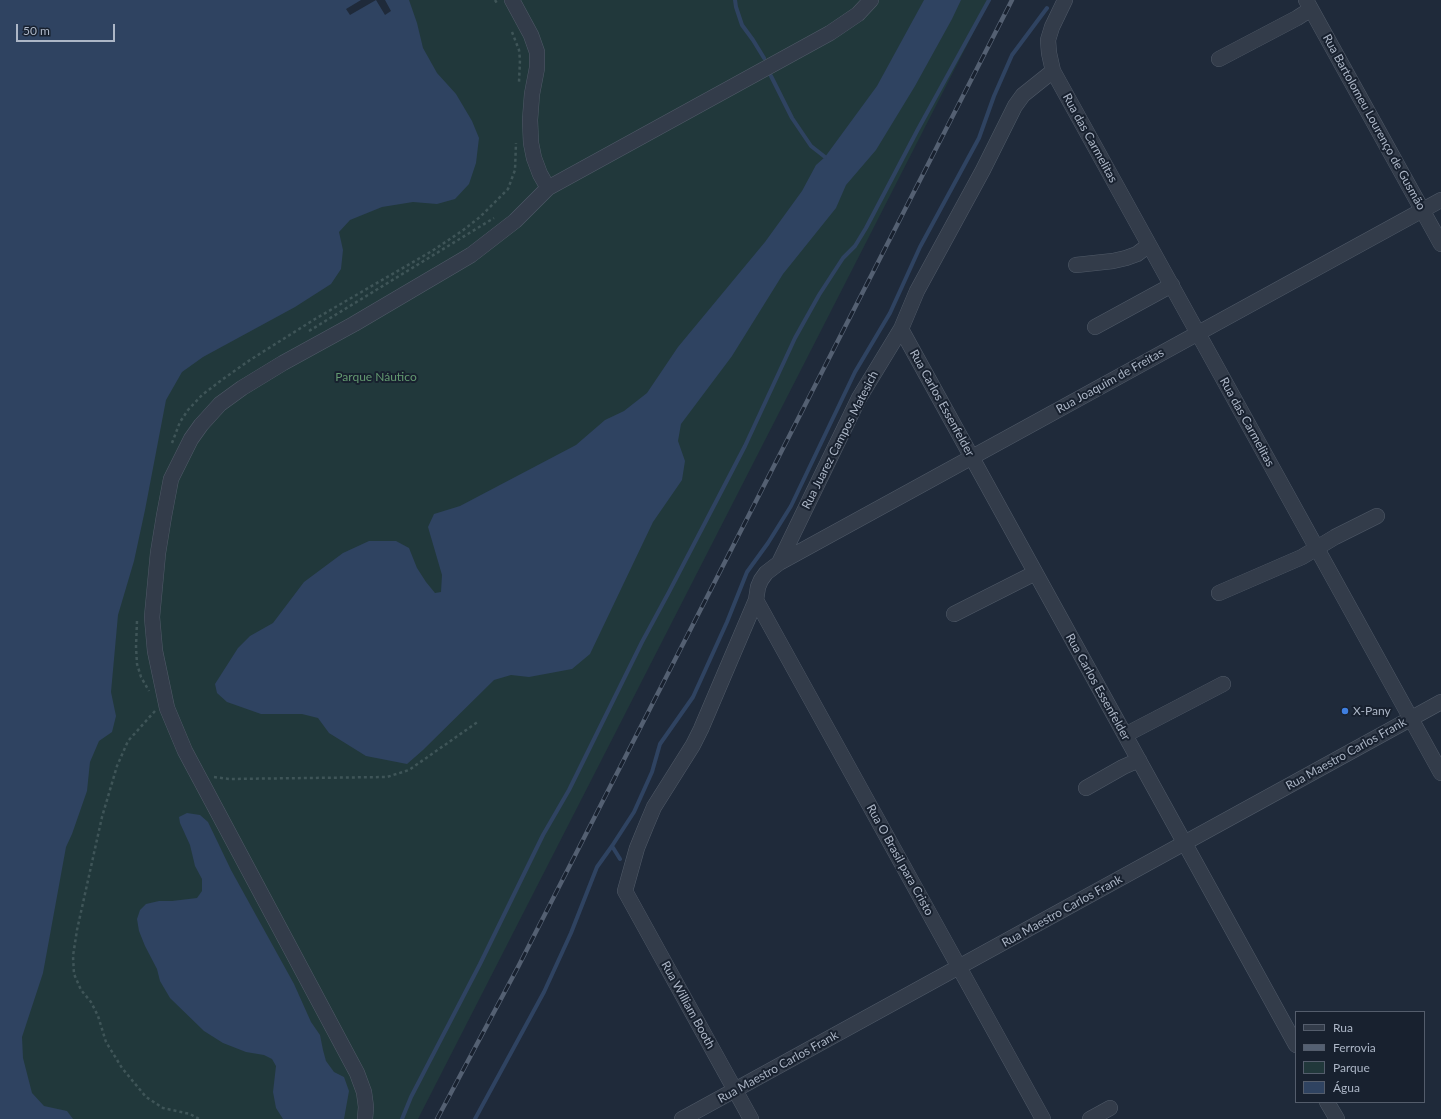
<!DOCTYPE html>
<html>
<head>
<meta charset="utf-8">
<style>
	body { margin:0 }
	#map { position:relative; width:1441px; height:1119px; overflow:hidden; background:#1f2a3a; font-family:Lato,sans-serif }
	canvas { display:block }
	.legend { position:absolute; left:1295px; top:1011px; width:130px; height:92px; box-sizing:border-box; background:#18212f; border:1px solid #545d6c; margin:0; padding:5px 7px; list-style:none; font-size:12px; color:#adb7c7 }
	.legend li { display:flex; align-items:center; gap:8px; height:20px }
	.legend b { width:20px; border:1px solid #545d6c }
	.scale { position:absolute; left:16px; top:24px; width:99px; height:18px; box-sizing:border-box; border:2px solid #adb7c7; border-top:0; padding-left:5px; font-size:12px; line-height:14px; white-space:nowrap; color:#adb7c7; -webkit-text-stroke:3px #18212f; paint-order:stroke }
</style>
</head>
<body>
<div id="map">
<canvas width="1441" height="1119"></canvas>
<ul class="legend">
<li><b style="height:5px;background:#333c4a"></b>Rua</li>
<li><b style="height:5px;background:#546072"></b>Ferrovia</li>
<li><b style="height:11px;background:#21383b"></b>Parque</li>
<li><b style="height:11px;background:#2f4361"></b>Água</li>
</ul>
<div class="scale">50 m</div>
</div>
<script>
const c = document.querySelector('canvas').getContext('2d');
c.lineJoin = 'round';
function paint(path, color) {
  c.fillStyle = color;
  c.fill(path, 'evenodd');
}
function shape(rows) {
  const path = new Path2D();
  for (const r of rows) {
    path.moveTo(r[0], r[1]);
    for (let i = 2; i < r.length; i += 2) path.lineTo(r[i], r[i + 1]);
  }
  return path;
}
function trace(path, color, width, dash) {
  c.strokeStyle = color;
  c.lineWidth = width;
  c.lineCap = dash ? 'butt' : 'round';
  c.setLineDash(dash || []);
  c.stroke(path);
}
function write(font, color, halo, rows, align = 'center') {
  c.font = font + ' Lato,sans-serif';
  c.lineWidth = 4;
  c.setLineDash([]);
  c.textBaseline = 'middle';
  c.strokeStyle = halo;
  c.fillStyle = color;
  for (const [text, x, y, turn = 0] of rows) {
    c.save();
    c.translate(x, y);
    c.rotate((+turn || 0) * Math.PI / 180);
    c.textAlign = isNaN(turn) ? turn : align;
    if (halo) c.strokeText(text, 0, 0);
    c.fillText(text, 0, 0);
    c.restore();
  }
}
const green = shape([
	[0,0,990,0,418,1119,0,1119]
]);
const water = shape([
	[0,0,409,0,417,23,423,48,437,73,456,94,472,121,479,138,476,163,469,184,455,199,437,204,413,202,382,207,350,220,339,232,343,250,341,269,331,284,295,307,203,357,182,372,166,400,145,510,134,561,118,615,111,692,116,716,112,732,99,741,90,762,87,791,72,834,66,847,43,973,22,1037,23,1058,32,1093,44,1106,67,1111,73,1119,0,1119],
	[924,0,961,0,952,19,915,86,876,150,846,185,836,208,783,274,732,356,681,424,678,441,685,461,682,480,653,522,590,654,572,669,529,677,511,675,494,680,423,750,407,764,366,756,329,733,318,718,302,714,261,714,227,702,217,693,215,684,238,648,250,636,273,623,304,582,343,553,369,541,396,541,409,548,417,568,426,582,435,593,441,592,442,575,428,527,434,514,460,506,576,445,605,420,624,411,647,393,678,347,765,242,802,191,816,165,825,157,877,86],
	[187,813,200,815,208,822,231,870,294,984,311,1022,320,1035,323,1050,326,1061,334,1072,344,1077,349,1091,344,1119,283,1119,276,1108,273,1092,276,1066,272,1059,264,1055,246,1052,223,1043,204,1031,170,998,160,981,157,969,145,946,139,931,137,919,140,910,146,904,159,901,172,901,197,898,202,891,202,879,195,866,190,845,180,823,179,817]
]);
const pier = shape([
	[361,0,385,0,391,11,385,15,376,0,350,15,346,9]
]);
const stream = shape([
	[735,0,736,7,742,25,753,40,764,58],
	[771,76,792,118,811,146,825,157],
	[612,846,620,859],
	[402,1119,411,1097,480,964,543,835,569,790,642,642,669,592,745,446,795,338,819,295,843,258,855,246,866,228,917,131,989,0],
	[475,1119,544,992,571,933,597,867,612,846,634,812,652,772,660,744,693,697,727,622,747,572,768,543,791,506,855,372,890,313,920,247,979,138,994,96,1012,55,1047,8]
]);
const path = shape([
	[495,0,498,5],
	[512,32,519,50,520,60,519,82],
	[309,331,494,218],
	[172,443,180,422,188,410,202,395,223,379,250,360,315,319,432,251,462,231,480,217,508,189,515,170,516,143],
	[137,621,136,647,137,664,141,677,149,691],
	[155,711,128,741,117,766,102,817,77,930,73,956,74,974,81,990,91,1002,98,1016,106,1042,122,1068,146,1097,163,1108,190,1114,199,1119],
	[214,777,229,779,387,777,409,770,479,721]
]);
const minor = shape([
	[512,0,531,35,537,52,537,68,532,94,530,120,531,143,534,158,540,174,548,188],
	[1306,0,1441,244],
	[1219,59,1297,18,1311,9],
	[1053,71,1441,773],
	[1076,265,1113,261,1126,258,1137,254,1149,245],
	[1095,327,1172,285],
	[901,329,1296,1045],
	[779,563,1441,200],
	[1219,593,1302,557,1335,537,1377,516],
	[756,600,1043,1119],
	[954,614,1035,573],
	[1125,735,1223,684],
	[1086,788,1123,767,1139,760],
	[1327,1102,1337,1119],
	[365,1119,366,1107,364,1092,357,1073,185,751,167,708,155,651,152,617,158,553,164,516,171,479,191,439,201,425,220,404,242,388,283,363,354,324,471,255,515,221,548,188,830,33,858,14,871,0],
	[682,1119,1441,702],
	[751,1119,625,891,637,848,646,826,654,807,693,745,701,729,756,600,758,587,761,580,766,573,779,563,859,398,901,329,917,291,983,170,1015,106,1023,95,1053,71,1049,53,1048,40,1052,27,1065,0],
	[1090,1119,1110,1108]
]);
const rail = shape([
	[437,1119,518,967,1012,0]
]);
const markers = [
	[1345,711,4,"#3f7fe0"]
];
const streetNames = [
	["Rua Bartolomeu Lourenço de Gusmão",1374,122,61],
	["Rua das Carmelitas",1090,138,61],
	["Rua Joaquim de Freitas",1110,381,-29],
	["Rua Carlos Essenfelder",942,403,61],
	["Rua das Carmelitas",1247,422,61],
	["Rua Juarez Campos Matesich",840,440,-63],
	["Rua Carlos Essenfelder",1098,687,61],
	["Rua Maestro Carlos Frank",1346,754,-29],
	["Rua O Brasil para Cristo",900,860,61],
	["Rua Maestro Carlos Frank",1062,911,-29],
	["Rua William Booth",688,1005,61],
	["Rua Maestro Carlos Frank",778,1067,-29]
];
const parkNames = [
	["Parque Náutico",376,377]
];
const poiNames = [
	["X-Pany",1353,711]
];
paint(green, '#21383b');
paint(water, '#2f4361');
paint(pier, '#1f2a3a');
trace(stream, '#2f4361', 4);
trace(minor, '#505a68', 16);
trace(path, '#3f5558', 2.5, [3, 3]);
trace(minor, '#333c4a', 15);
trace(rail, '#546072', 4.5);
trace(rail, '#18212f', 3, [9]);
for (const [x, y, r, color] of markers) {
  const dot = new Path2D();
  dot.arc(x, y, r, 0, 2 * Math.PI);
  c.fillStyle = color;
  c.fill(dot);
  trace(dot, '#18212f', 1.5);
}
write('12px', '#adb7c7', '#18212f', streetNames);
write('12px', '#639970', '#18212f', parkNames);
write('12px', '#adb7c7', '#18212f', poiNames, 'left');
</script>
</body>
</html>
